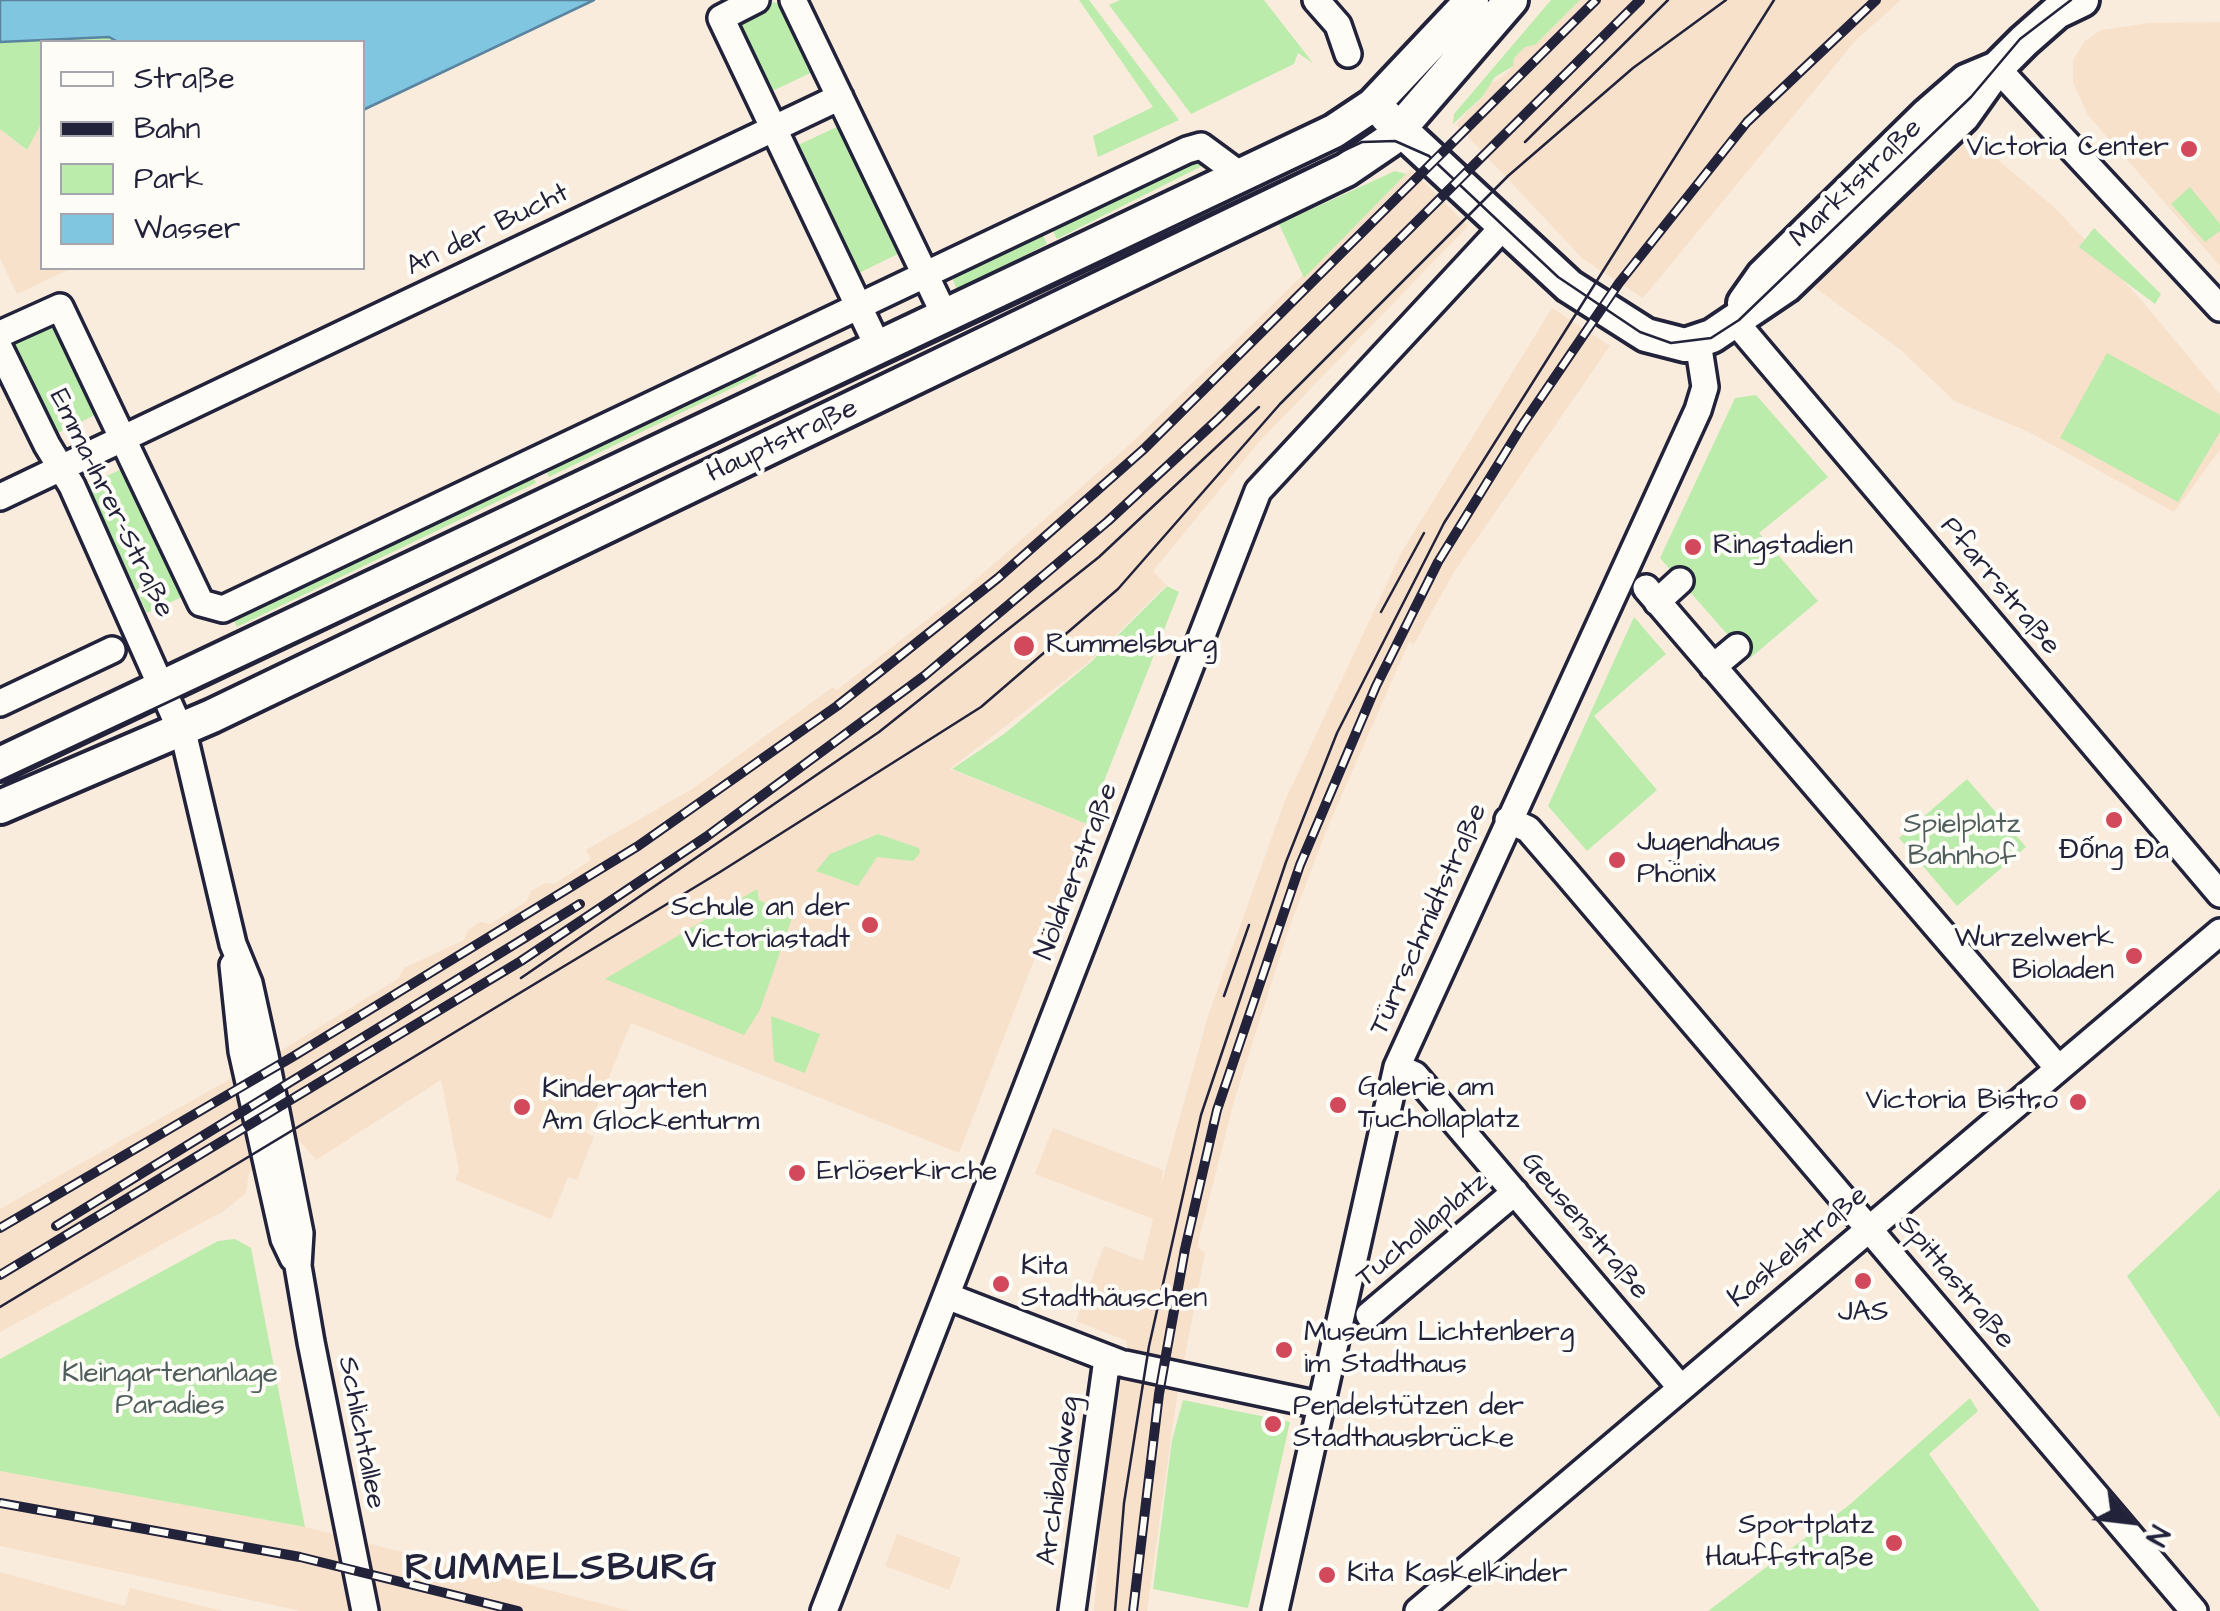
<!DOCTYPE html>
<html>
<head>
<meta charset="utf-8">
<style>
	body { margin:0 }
	#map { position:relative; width:2220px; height:1611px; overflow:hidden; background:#f9ecdd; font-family:"Architects Daughter",sans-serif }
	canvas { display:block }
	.legend { position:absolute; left:40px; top:40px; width:325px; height:230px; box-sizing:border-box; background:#fdfcf7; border:2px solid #a5a5ac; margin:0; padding:12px 18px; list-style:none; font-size:30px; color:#22223b }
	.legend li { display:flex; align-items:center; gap:20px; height:50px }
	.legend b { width:50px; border:2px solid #a5a5ac }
	.north { position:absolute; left:2080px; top:1471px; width:100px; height:100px; -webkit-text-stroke:8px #fdfcf7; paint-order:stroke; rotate:118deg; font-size:28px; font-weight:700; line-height:40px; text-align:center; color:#22223b }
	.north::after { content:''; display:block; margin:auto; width:35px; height:45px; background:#22223b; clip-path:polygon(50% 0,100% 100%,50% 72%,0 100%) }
</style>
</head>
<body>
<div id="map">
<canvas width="2220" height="1611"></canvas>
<ul class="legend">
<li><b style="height:12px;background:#fdfcf7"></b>Straße</li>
<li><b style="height:12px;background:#22223b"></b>Bahn</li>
<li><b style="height:28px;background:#bcecab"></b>Park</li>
<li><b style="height:28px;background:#80c6e1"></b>Wasser</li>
</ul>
<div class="north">N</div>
</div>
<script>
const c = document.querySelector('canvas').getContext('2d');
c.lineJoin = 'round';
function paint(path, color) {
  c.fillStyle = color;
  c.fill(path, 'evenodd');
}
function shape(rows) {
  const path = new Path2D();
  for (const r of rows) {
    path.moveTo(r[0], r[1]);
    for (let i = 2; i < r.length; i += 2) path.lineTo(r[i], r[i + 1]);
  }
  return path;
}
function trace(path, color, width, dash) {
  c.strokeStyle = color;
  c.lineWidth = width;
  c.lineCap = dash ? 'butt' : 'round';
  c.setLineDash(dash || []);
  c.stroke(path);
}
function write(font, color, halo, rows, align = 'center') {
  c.font = font + ' "Architects Daughter",sans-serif';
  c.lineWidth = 8;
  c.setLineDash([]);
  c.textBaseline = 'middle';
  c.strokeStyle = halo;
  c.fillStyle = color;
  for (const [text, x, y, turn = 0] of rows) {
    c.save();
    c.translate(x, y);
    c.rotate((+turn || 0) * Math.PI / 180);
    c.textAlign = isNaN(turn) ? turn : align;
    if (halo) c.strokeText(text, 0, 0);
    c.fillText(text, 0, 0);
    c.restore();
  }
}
const built = shape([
	[1580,0,1901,0,1856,40,1643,298,1583,259,1456,124,1482,97,1485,87,1505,75,1513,66,1514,58,1525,47,1535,45],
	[2220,22,2220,266,2088,115,2073,82,2073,60,2085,41,2101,30,2149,23],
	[42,122,42,268,72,268,17,294,0,258,0,129,26,150],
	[1978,143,2054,207,2136,294,2220,394,2220,450,2174,512,2027,431,1954,401,1901,350,1814,287,1964,144],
	[1339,144,1345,156,1039,304,1031,288],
	[1411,169,1468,226,1258,443,1153,571,1166,585,1090,661,950,769,1087,824,959,1153,631,1023,586,1133,594,1136,577,1180,568,1177,551,1219,455,1180,459,1171,441,1080,316,1160,300,1141,249,1172,246,1193,224,1211,0,1332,0,1209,292,1044,399,978,404,968,464,940,468,930,480,922,490,924,527,901,531,891,545,883,554,884,591,860,586,850,692,789,833,687,837,690,956,597,1127,447],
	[1552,308,1610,346,1454,572,1414,644,1409,642,1327,829,1288,931,1234,1101,1197,1247,1205,1253,1177,1396,1147,1611,1094,1611,1102,1504,1127,1341,1076,1321,1104,1246,1143,1261,1153,1219,1035,1174,1037,1168,1053,1128,1163,1170,1161,1185,1208,1016,1284,803,1401,553],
	[0,1471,305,1527,630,1611,301,1611,0,1546],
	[897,1534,961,1558,949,1590,885,1566],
	[0,1572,125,1606,130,1588,223,1611,0,1611]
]);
const green = shape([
	[1079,0,1089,0,1179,120,1098,157,1093,136,1153,107],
	[1120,0,1264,0,1313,63,1298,53,1294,64,1191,114,1109,5],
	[1551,0,1580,0,1535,45,1525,47,1514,58,1513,66,1495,77,1482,97,1453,124,1454,114],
	[773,2,782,5,815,71,770,92,738,28,744,16],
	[109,37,118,42,42,42,42,122,27,150,0,129,0,42],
	[841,125,902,252,857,274,796,146],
	[1192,157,1208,163,1057,239,1048,221],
	[1395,171,1406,174,1304,278,1279,224],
	[2190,187,2220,224,2220,231,2205,242,2171,204],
	[1039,226,1047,244,957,290,949,270],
	[2094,228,2161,294,2155,304,2079,247],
	[46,323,58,332,97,414,54,435,15,343,19,336],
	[2107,353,2220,415,2220,432,2178,502,2060,438],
	[751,364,757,376,549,477,543,463],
	[1756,395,1828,477,1759,533,1818,601,1749,659,1660,558,1735,398],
	[124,468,184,596,147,613,87,485],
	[530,469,536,483,237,627,230,613,252,603,256,607,300,586],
	[1167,586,1179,592,1087,824,952,769,1004,734,1091,662],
	[1634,617,1666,654,1594,716,1657,790,1587,851,1548,806],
	[1967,779,2026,847,1957,906,1899,838],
	[878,834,919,848,920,853,913,861,877,857,858,886,816,871,830,854],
	[757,889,759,900,793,915,760,1010,744,1035,605,979],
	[771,1016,820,1034,805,1073,774,1061],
	[2220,1189,2220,1418,2127,1276],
	[235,1239,251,1248,305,1527,0,1471,0,1359,218,1241],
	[1970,1398,1978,1411,1929,1454,2040,1611,1708,1611,1848,1506],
	[1183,1400,1290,1422,1248,1608,1153,1589,1172,1440]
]);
const water = shape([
	[0,0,594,0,363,110,362,42,118,42,109,37,0,42,0,0]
]);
const minor = shape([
	[756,0,721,18,879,349],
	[793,0,946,318],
	[1316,0,1338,25,1348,54],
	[1997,68,2220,308],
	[1733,319,2220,894],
	[0,334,60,307,201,603,223,609,1187,150,1201,146,1239,174],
	[0,349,47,445,72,486,185,740,233,944,249,983,265,1056,300,1233,298,1266,311,1342,365,1611],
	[0,497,840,97],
	[1646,588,2058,1068],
	[1657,602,1680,581],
	[1713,667,1737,647],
	[0,703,112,650],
	[1508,820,1528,829,1566,873,2194,1611],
	[233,965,242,1051,284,1239,293,1258],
	[1397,1067,1415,1075,1681,1388],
	[947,1296,1120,1363],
	[1369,1315,1515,1192],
	[1125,1364,1319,1405],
	[824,1611,1258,491,1504,226],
	[1072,1611,1107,1359],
	[1275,1611,1397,1067,1698,410,1705,387,1698,342],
	[1418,1611,2220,932]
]);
const major = shape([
	[1386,116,1569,286,1646,335,1685,345,1712,336,1786,286,1963,116,1997,68,2024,41,2057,12,2082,0],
	[1744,303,1763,276,1928,114,1966,81,1997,68],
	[0,764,1334,131,1373,105,1472,0],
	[0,807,212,716,1346,170,1390,140,1511,0]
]);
const tram = shape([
	[1525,142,1668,0],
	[1381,612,1424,533],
	[0,781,1362,142,1395,141,1429,156,1558,277,1640,332,1671,343,1711,338,1739,320,1971,97,2020,39,2071,0],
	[521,978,879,732,1099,557,1259,407],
	[1224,996,1249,925],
	[0,1307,720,872,981,707,1118,589,1280,404,1508,176,1633,68,1726,0],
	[1115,1611,1124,1503,1149,1346,1201,1115,1286,862,1337,733,1444,523,1774,0]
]);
const rail = shape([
	[56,1226,580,904],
	[0,1228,294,1056,638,846,837,706,998,578,1144,449,1596,0],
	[0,1275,521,961,706,837,924,676,1108,521,1218,419,1640,0],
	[0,1503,300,1557,518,1611],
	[1133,1611,1159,1394,1185,1249,1217,1110,1300,865,1376,686,1438,562,1523,424,1619,283,1747,122,1876,0]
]);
const markers = [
	[2189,149,10,"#d1495b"],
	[1693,547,10,"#d1495b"],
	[1024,646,12,"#d1495b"],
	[2114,820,10,"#d1495b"],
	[1617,860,10,"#d1495b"],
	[870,925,10,"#d1495b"],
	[2134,956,10,"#d1495b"],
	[2078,1102,10,"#d1495b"],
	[1338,1105,10,"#d1495b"],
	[522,1107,10,"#d1495b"],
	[797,1173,10,"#d1495b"],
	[1863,1281,10,"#d1495b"],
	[1001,1284,10,"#d1495b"],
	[1284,1350,10,"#d1495b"],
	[1273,1424,10,"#d1495b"],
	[1894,1543,10,"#d1495b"],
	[1327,1575,10,"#d1495b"]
];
const poiNames = [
	["Victoria Center",2169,149,"right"],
	["Ringstadien",1713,547],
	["Rummelsburg",1046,646],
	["Jugendhaus",1637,844],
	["Phönix",1637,876],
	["Đống Đa",2114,852,"center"],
	["Schule an der",850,909,"right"],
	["Victoriastadt",850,941,"right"],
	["Wurzelwerk",2114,940,"right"],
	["Bioladen",2114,972,"right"],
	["Galerie am",1358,1089],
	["Tuchollaplatz",1358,1121],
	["Kindergarten",542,1091],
	["Am Glockenturm",542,1123],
	["Victoria Bistro",2058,1102,"right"],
	["Erlöserkirche",817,1173],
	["Kita",1021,1268],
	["Stadthäuschen",1021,1300],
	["JAS",1863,1314,"center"],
	["Museum Lichtenberg",1304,1334],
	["im Stadthaus",1304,1366],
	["Pendelstützen der",1293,1408],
	["Stadthausbrücke",1293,1440],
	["Sportplatz",1874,1527,"right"],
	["Hauffstraße",1874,1559,"right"],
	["Kita Kaskelkinder",1347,1575]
];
const streetNames = [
	["Marktstraße",1857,184,-44],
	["An der Bucht",488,231,-26],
	["Hauptstraße",783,442,-25],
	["Emma-Ihrer-Straße",110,504,64],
	["Pfarrstraße",1999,587,50],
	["Nöldnerstraße",1078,872,-69],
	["Türrschmidtstraße",1430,920,-66],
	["Geusenstraße",1584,1227,50],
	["Tuchollaplatz",1423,1231,-40],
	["Kaskelstraße",1799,1248,-40],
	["Spittastraße",1955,1283,50],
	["Schlichtallee",360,1433,79],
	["Archibaldweg",1060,1481,-82]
];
const parkNames = [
	["Spielplatz",1962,826],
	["Bahnhof",1962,858],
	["Kleingartenanlage",170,1375],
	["Paradies",170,1407]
];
const districtNames = [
	["RUMMELSBURG",562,1571]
];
paint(built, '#f7e1cb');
paint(green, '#bcecab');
paint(water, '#80c6e1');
trace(water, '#5a849f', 2.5);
trace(minor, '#22223b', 32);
trace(major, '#22223b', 40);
trace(minor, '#fdfcf7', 25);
trace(major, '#fdfcf7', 32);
trace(tram, '#22223b', 2.5);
trace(rail, '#22223b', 10);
trace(rail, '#fdfcf7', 6, [19]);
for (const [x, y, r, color] of markers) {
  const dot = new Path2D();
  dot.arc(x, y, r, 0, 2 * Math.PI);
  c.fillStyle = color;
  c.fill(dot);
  trace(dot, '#fdfcf7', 4);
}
write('28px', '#22223b', '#fdfcf7', poiNames, 'left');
write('28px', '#22223b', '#fdfcf7', streetNames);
write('28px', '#505f5d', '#fdfcf7', parkNames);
c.letterSpacing = '2.5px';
write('bold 38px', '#22223b', '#fdfcf7', districtNames);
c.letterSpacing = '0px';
</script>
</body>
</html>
